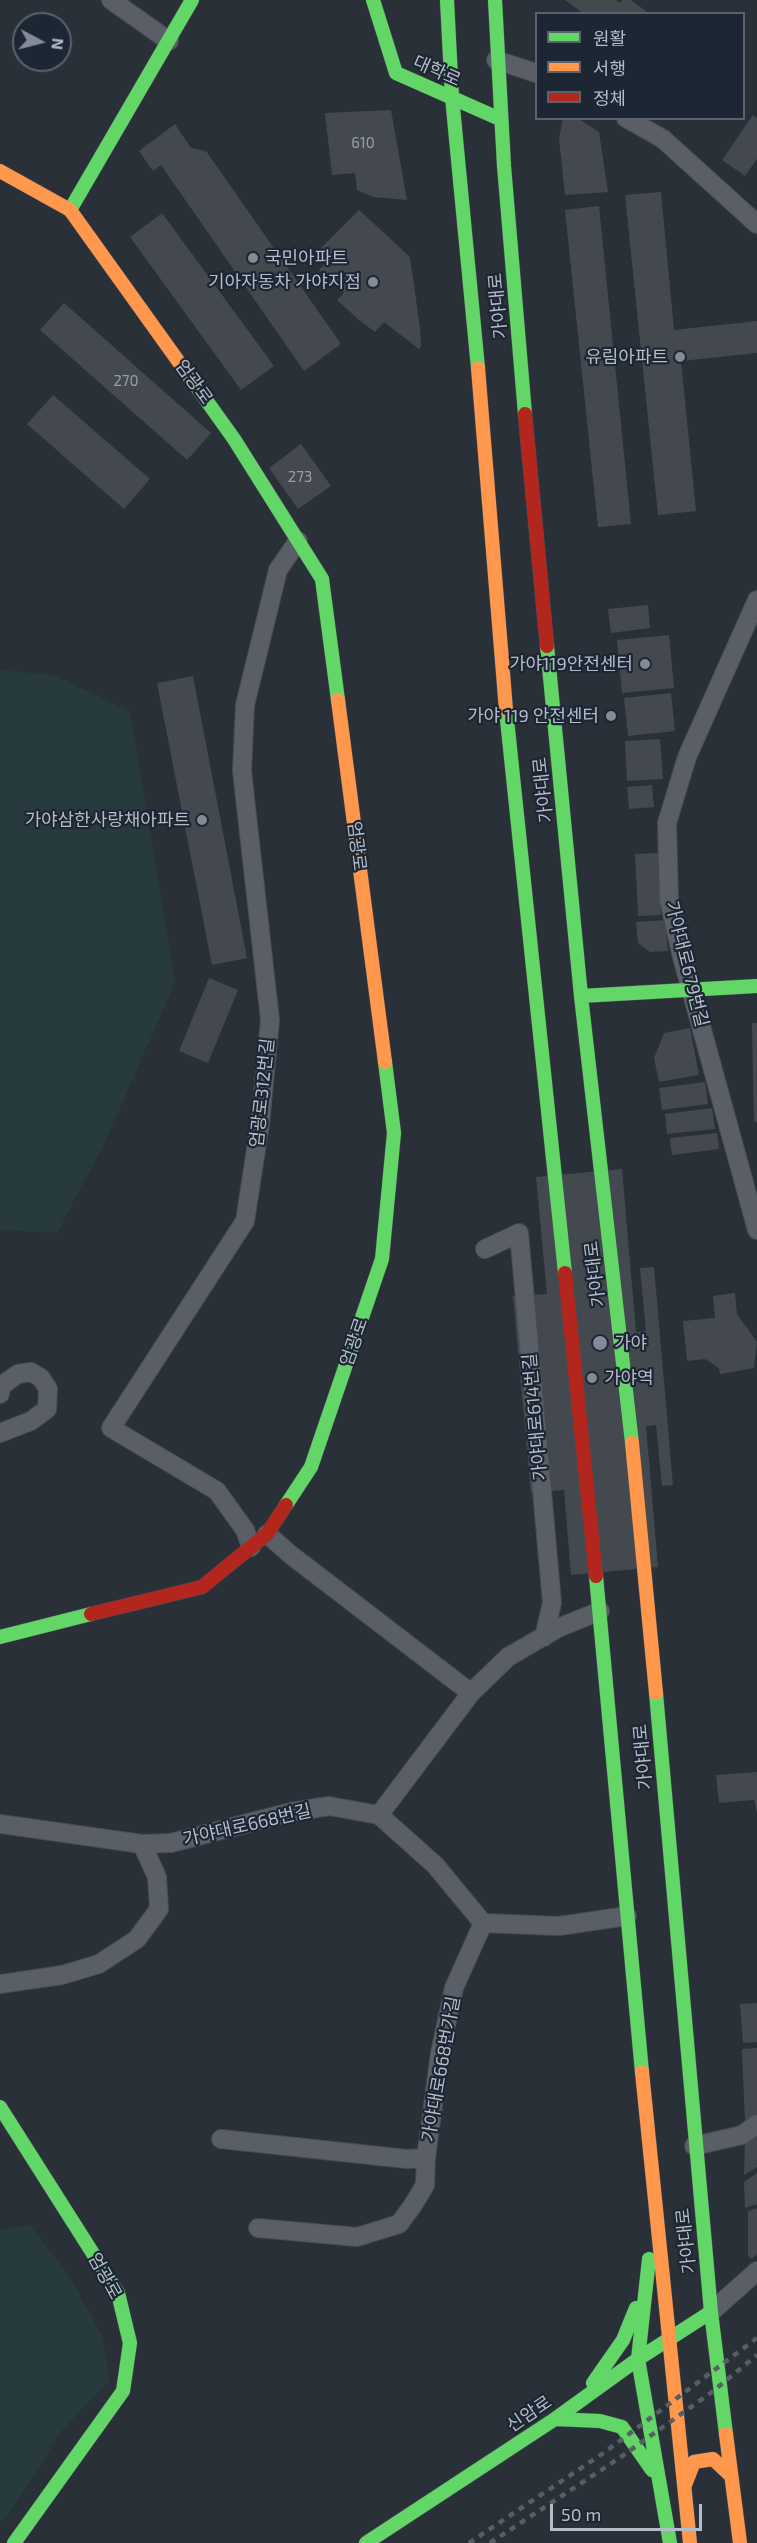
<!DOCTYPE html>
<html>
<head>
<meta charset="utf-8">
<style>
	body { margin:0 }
	#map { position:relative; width:757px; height:2543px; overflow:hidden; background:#2a3038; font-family:"Exo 2","Noto Sans KR",sans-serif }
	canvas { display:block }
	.legend { position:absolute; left:535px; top:12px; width:210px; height:108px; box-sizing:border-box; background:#1d2633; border:2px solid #59626f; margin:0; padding:8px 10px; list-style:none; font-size:18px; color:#b4bcc9 }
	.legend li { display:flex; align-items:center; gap:12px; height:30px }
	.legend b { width:30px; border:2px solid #59626f }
	.north { position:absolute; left:12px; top:12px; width:60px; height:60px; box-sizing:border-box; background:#1d2633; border:2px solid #59626f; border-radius:50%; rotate:97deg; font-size:16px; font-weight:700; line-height:24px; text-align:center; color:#b4bcc9 }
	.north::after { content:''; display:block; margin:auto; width:21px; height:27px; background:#848b96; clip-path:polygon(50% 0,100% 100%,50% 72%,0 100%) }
	.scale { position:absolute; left:550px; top:2504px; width:152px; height:27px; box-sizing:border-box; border:3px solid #b4bcc9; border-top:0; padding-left:8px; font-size:18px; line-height:21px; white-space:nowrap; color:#b4bcc9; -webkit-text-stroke:4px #1d2633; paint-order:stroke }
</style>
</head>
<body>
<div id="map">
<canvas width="757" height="2543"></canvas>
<ul class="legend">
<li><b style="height:8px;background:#63d668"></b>원활</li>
<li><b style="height:8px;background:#ff974d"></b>서행</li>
<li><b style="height:8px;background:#b3261e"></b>정체</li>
</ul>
<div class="north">N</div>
<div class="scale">50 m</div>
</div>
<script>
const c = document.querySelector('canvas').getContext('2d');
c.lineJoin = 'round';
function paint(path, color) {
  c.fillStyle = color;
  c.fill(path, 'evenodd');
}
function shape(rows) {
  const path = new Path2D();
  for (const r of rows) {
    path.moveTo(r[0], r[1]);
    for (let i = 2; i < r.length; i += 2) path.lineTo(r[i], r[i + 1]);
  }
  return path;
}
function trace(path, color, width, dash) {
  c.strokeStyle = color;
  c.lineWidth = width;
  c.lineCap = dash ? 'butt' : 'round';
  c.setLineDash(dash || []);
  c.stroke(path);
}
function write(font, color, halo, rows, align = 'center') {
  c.font = font + ' "Exo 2","Noto Sans KR",sans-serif';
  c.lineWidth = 4.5;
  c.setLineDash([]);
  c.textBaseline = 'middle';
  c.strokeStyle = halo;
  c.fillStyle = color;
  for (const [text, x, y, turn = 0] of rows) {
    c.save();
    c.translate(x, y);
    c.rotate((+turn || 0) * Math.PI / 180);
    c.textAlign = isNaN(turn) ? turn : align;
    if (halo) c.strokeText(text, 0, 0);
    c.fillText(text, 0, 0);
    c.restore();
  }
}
const green = shape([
	[0,670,54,675,130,712,175,983,103,1146,57,1233,0,1230],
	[30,2225,68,2274,102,2336,110,2381,63,2429,9,2514,0,2521,0,2230]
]);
const building = shape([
	[565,0,615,0,620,3,622,0,631,0,650,14,584,14],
	[391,110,407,200,373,197,357,190,355,173,332,175,325,113],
	[753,115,757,118,757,159,745,176,722,160],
	[563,118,579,119,599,132,608,192,565,195,559,138],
	[175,124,191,148,206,151,341,344,304,371,161,165,153,171,139,151],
	[661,192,674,330,757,321,757,353,681,361,696,511,658,515,625,195],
	[599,206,631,524,598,527,565,210],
	[359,210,410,257,420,328,421,346,419,349,384,322,375,332,359,320,337,300,344,293,319,270,326,263,315,254],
	[162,213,274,366,241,390,130,237],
	[64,303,211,433,187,460,40,330],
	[53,395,150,479,124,509,27,424],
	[301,444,331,486,298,509,269,468],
	[648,605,650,628,611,633,608,609],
	[669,635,674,688,622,693,617,640],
	[193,676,247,958,212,965,157,683],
	[671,693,675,731,628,736,624,698],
	[660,739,663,779,627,781,625,741],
	[652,785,654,807,629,809,627,787],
	[658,853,661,915,638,916,635,854],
	[665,920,668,951,650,952,638,943,636,922],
	[209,978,238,990,208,1063,179,1051],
	[752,1023,757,1023,757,1122,754,1122],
	[690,1028,699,1075,659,1082,654,1058,664,1033],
	[705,1082,708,1104,662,1110,659,1088],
	[712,1108,715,1129,667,1134,665,1114],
	[717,1133,719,1149,672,1155,670,1138],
	[622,1169,636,1332,646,1331,640,1268,654,1267,673,1485,662,1486,656,1425,646,1426,658,1567,571,1575,564,1490,531,1493,513,1296,547,1294,536,1177],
	[735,1293,737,1314,757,1342,754,1368,720,1374,719,1368,705,1359,687,1361,683,1321,715,1318,713,1296],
	[757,1772,757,1813,754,1800,719,1803,716,1775],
	[757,2003,757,2042,743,2043,740,2004],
	[757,2048,757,2117,745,2121,742,2049],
	[757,2134,757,2167,744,2175,745,2143],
	[757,2173,757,2204,745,2208,744,2182],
	[757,2208,757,2254,752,2259,748,2256,748,2211]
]);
const street = shape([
	[111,0,169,41],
	[496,60,536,73],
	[626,118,663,139,757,224],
	[757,600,687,757,667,823,669,900,682,957,757,1230],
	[485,1249,519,1233,552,1603,544,1637],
	[0,1394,1,1387,9,1380,18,1374,31,1372,41,1378,48,1389,47,1409,31,1421,0,1433],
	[267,1534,291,1555,471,1693],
	[251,1547,245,1530,217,1491,111,1428,245,1221,260,1124,270,1020,242,771,245,705,278,570,298,541],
	[379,1815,471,1693,508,1657,558,1628,600,1611],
	[0,1824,142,1844,171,1843,291,1812,329,1806,379,1815,435,1865,483,1923,559,1926,627,1916],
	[0,1984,62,1975,99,1964,137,1939,159,1909,157,1877,142,1844],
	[221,2139,407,2159,426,2158],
	[694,2146,742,2135,757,2124],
	[258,2228,357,2237,399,2224,413,2205,425,2185,426,2158,440,2053,454,1988,483,1923],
	[711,2312,757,2271]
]);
const fast = shape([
	[373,0,396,73,500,119],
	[447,0,452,97,478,368],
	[495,0,504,166,525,414],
	[70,210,192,0],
	[186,372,234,439,322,579,338,700],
	[547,646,581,996,632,1443],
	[506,710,565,1273],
	[581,996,757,986],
	[286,1505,311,1467,382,1259,394,1133,385,1062],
	[596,1576,642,2072],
	[0,1637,91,1614],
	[656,1693,711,2312,726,2434],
	[0,2107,118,2293,130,2343,123,2391,14,2543],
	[649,2259,638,2359,670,2543],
	[593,2383,623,2340,636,2308],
	[555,2419,600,2421,622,2427,652,2470],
	[366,2543,555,2419,638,2359,711,2312]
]);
const slow = shape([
	[0,171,70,210,186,372],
	[478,368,506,710],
	[338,700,385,1062],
	[632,1443,656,1693],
	[642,2072,690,2543],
	[726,2434,740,2543],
	[685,2485,694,2462,713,2459,730,2475]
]);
const jam = shape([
	[525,414,547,646],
	[565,1273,596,1576],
	[91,1614,202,1587,267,1534,286,1505]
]);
const rail = shape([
	[469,2543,605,2452,757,2338],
	[490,2543,618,2459,712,2392,757,2355]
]);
const markers = [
	[253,258,6,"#848b96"],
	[373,282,6,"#848b96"],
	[680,357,6,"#848b96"],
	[645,664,6,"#848b96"],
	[611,716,6,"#848b96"],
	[202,820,6,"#848b96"],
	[600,1343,8,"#848b96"],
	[592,1378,6,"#848b96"]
];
const numberNames = [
	["610",363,143],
	["270",126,381],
	["273",300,477]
];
const streetNames = [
	["대학로",437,71,24],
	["가야대로",498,306,-95],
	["엄광로",194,382,54],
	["가야대로",543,790,-96],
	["엄광로",357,846,83],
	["가야대로679번길",687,964,76],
	["엄광로312번길",262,1093,-84],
	["가야대로",595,1274,-97],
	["엄광로",354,1342,-71],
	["가야대로614번길",535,1417,-95],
	["가야대로",643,1757,-95],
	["가야대로668번길",247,1825,-13],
	["가야대로668번가길",441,2069,-80],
	["가야대로",686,2241,-96],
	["엄광로",105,2276,61],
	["신암로",529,2414,-34]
];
const poiNames = [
	["국민아파트",265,258,"left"],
	["기아자동차 가야지점",361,282],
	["유림아파트",668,357],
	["가야119안전센터",633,664],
	["가야 119 안전센터",599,716],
	["가야삼한사랑채아파트",190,820],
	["가야",614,1343,"left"],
	["가야역",604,1378,"left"]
];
paint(green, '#273a3e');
paint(building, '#444950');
trace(street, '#484c53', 20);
trace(fast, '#484c53', 15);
trace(slow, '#484c53', 15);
trace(jam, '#484c53', 15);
trace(street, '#5a5e66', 18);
trace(fast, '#63d668', 14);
trace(slow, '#ff974d', 14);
trace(jam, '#b3261e', 14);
trace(rail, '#595d64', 4.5, [6, 6]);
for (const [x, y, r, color] of markers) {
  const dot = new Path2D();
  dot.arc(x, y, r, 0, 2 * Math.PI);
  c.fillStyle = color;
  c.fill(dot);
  trace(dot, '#1d2633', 2);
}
write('15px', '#989fab', null, numberNames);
write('18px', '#b4bcc9', '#1d2633', streetNames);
write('18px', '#b4bcc9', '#1d2633', poiNames, 'right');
</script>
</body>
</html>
